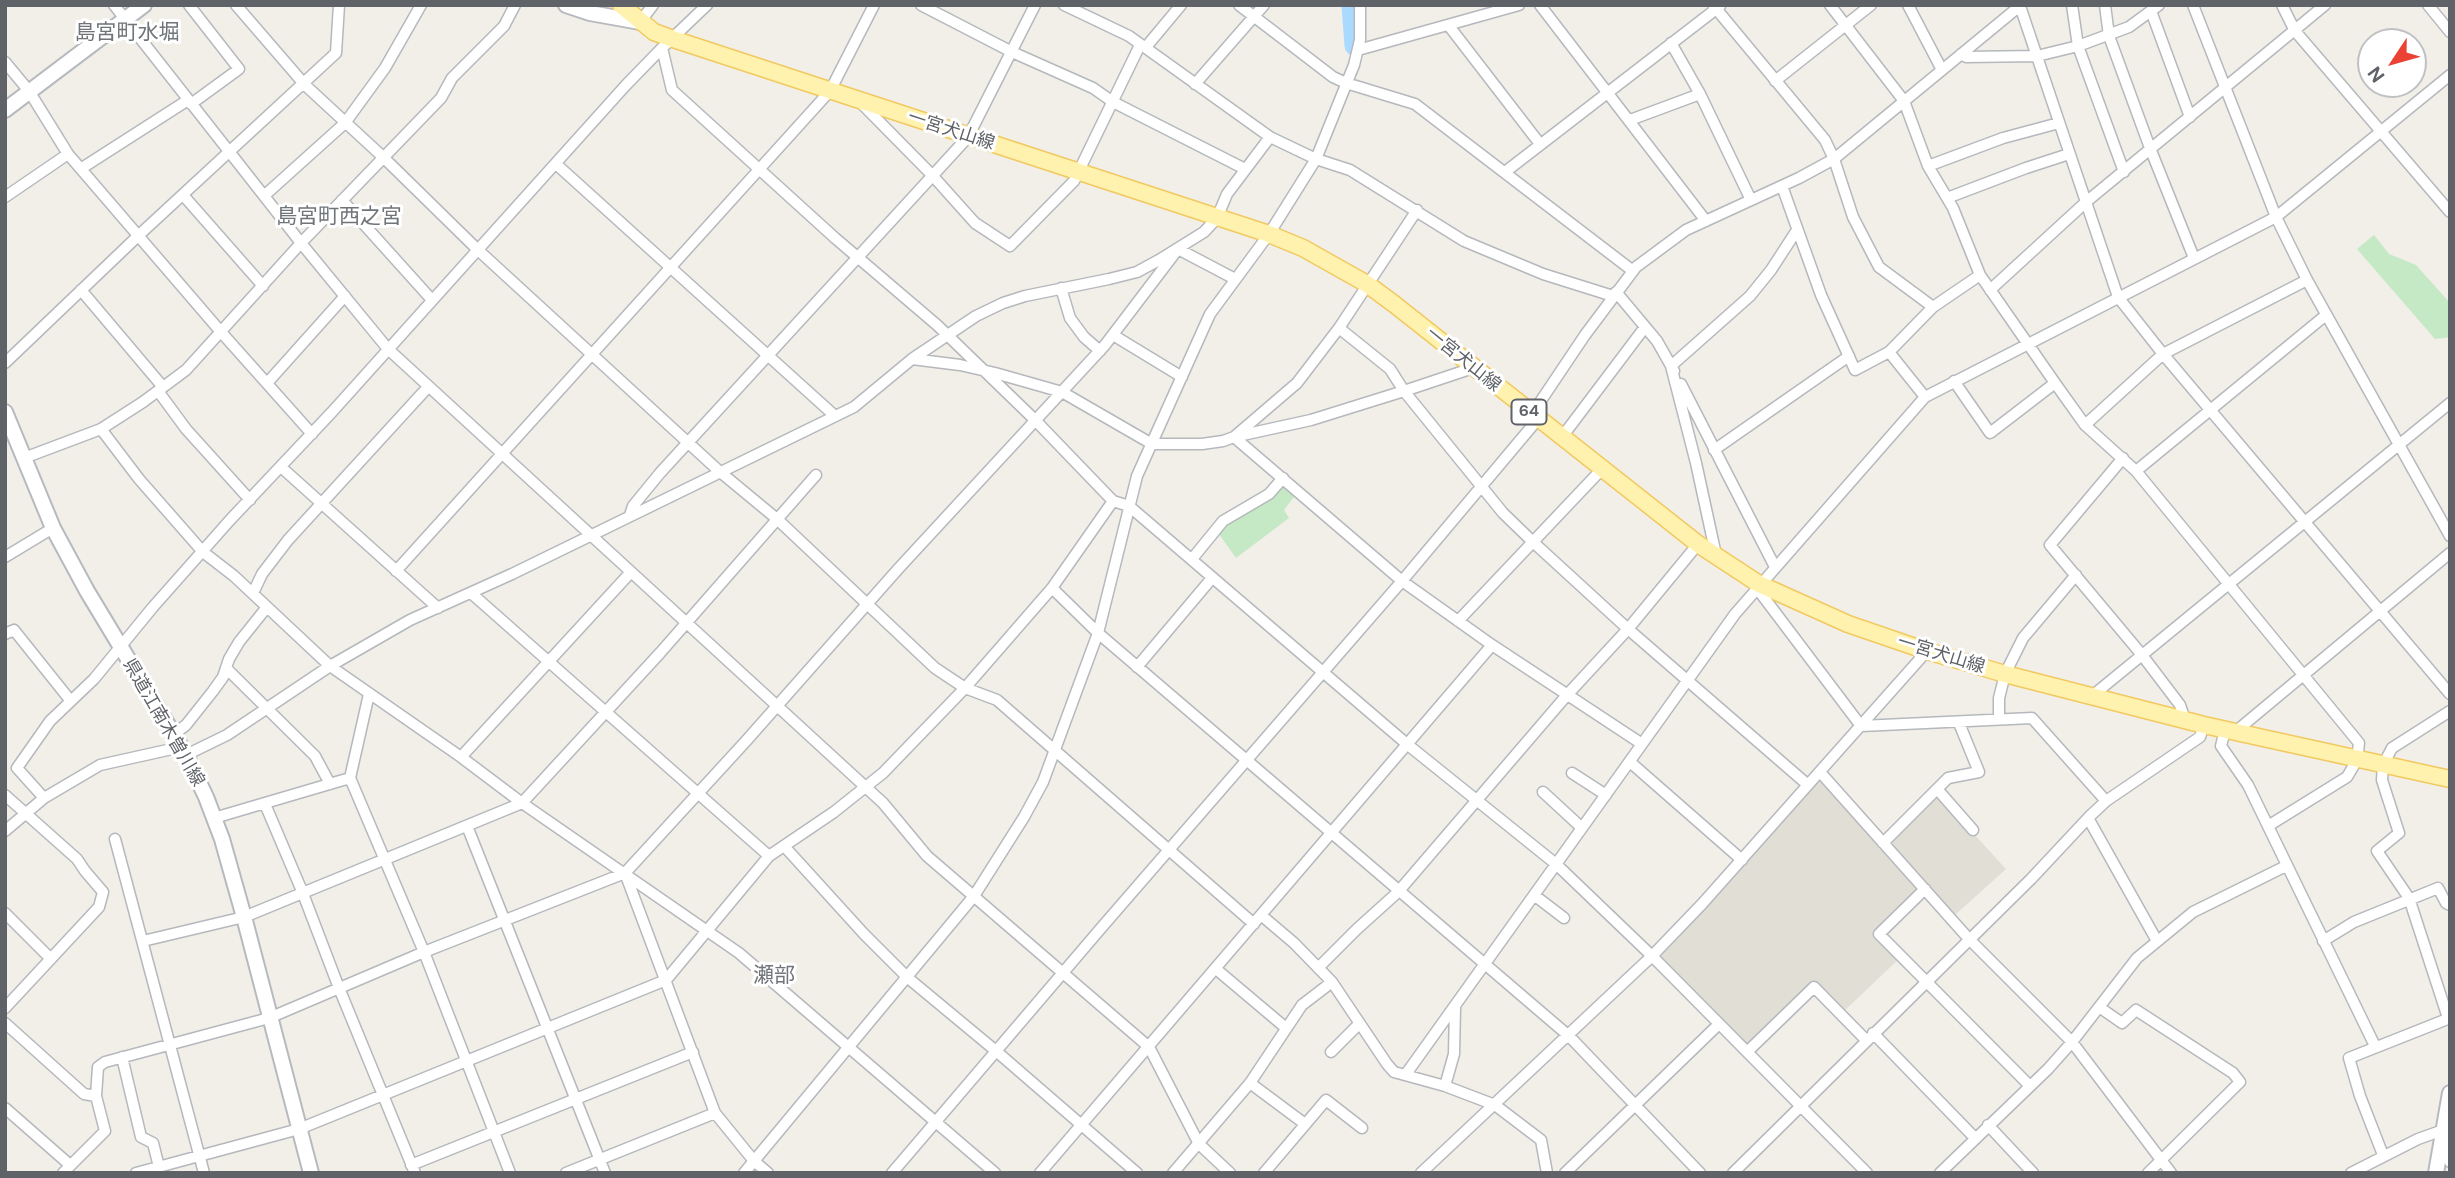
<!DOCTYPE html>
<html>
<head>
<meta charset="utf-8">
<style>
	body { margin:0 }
	#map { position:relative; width:2455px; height:1178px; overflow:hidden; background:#f1efe8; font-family:"DM Sans",sans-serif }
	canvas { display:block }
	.frame { position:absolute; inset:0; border:7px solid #5f6368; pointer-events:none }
	.north { position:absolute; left:2357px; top:28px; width:70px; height:70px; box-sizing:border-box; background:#fff; border:2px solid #bfc1c3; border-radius:50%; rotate:234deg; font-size:19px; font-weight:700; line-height:28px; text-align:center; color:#5f6368 }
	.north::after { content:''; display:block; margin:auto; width:24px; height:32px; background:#ea4335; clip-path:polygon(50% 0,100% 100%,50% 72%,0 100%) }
</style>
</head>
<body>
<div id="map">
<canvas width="2455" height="1178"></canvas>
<div class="frame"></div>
<div class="north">N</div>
</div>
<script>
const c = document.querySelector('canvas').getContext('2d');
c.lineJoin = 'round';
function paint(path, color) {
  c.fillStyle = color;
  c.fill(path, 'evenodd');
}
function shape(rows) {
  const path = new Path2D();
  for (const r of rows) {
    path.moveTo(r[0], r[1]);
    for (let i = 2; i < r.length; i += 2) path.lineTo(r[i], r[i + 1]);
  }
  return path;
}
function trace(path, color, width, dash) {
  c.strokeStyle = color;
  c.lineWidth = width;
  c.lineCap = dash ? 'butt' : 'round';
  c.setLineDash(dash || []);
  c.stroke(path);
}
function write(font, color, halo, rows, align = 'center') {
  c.font = font + ' "DM Sans","Noto Sans JP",sans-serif';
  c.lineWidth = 6;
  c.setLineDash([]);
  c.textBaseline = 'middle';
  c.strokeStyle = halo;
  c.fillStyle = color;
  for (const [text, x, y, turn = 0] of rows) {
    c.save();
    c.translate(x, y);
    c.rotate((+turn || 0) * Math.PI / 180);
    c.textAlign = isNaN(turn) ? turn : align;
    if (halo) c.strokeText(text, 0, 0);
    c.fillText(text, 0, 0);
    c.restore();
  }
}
const education = shape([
	[1819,781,1824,782,1925,889,1879,934,1901,957,1844,1011,1813,984,1749,1045,1745,1046,1661,961,1662,955],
	[1935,796,1940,797,2006,869,1955,915,1890,844,1890,840]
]);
const green = shape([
	[2374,235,2389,254,2416,265,2450,303,2450,337,2435,339,2357,249],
	[1284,484,1296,494,1284,510,1289,518,1236,558,1216,530]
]);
const river = shape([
	[1351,5,1354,46]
]);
const street = shape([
	[114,5,301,243,388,349,883,803,927,856,1149,1047,1199,1144,1230,1173],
	[189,5,239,69,191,104],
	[236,5,305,85,383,157,478,250,719,471,777,519,935,668,965,688,997,700,1254,924],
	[921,5,1012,52,1093,88,1113,102,1245,169],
	[1064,5,1129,36,1270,137,1316,159,1350,170,1464,241,1543,274,1613,296],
	[1239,5,1333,77,1346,83,1415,104,1633,271],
	[1540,5,1706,221],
	[1713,5,1825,140,1834,159,1853,217,1879,267,1933,307],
	[1830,5,1904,101,1928,166,1953,208,1980,275,2055,383,2085,425,2136,471,2359,743,2357,760,2347,777,2268,826],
	[1908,5,1942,70],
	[2072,5,2078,46,2124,172],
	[2105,5,2109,36,2150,148,2194,258],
	[2193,5,2276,217,2307,280,2450,536],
	[2282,5,2295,31,2450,212],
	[2428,5,2450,32],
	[2020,6,2118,297,2163,354,2450,694],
	[2151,11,2190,117],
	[640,22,653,5],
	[1449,26,1540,144],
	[1671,43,1700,94],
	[1146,47,1181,5],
	[662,48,672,90,835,238,937,325,1035,420,1113,501],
	[1358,50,1519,5],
	[1961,54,1966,57,2037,56,2078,46,2129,27,2159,5],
	[5,62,29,91,68,154,221,332,312,434],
	[1775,81,1871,5],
	[1195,84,1264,5],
	[861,103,932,175,975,223,1010,246,1074,181,1140,45],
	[1630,120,1700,94,1751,200],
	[556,164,835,416],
	[1928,166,2003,138,2059,123],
	[82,168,188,100],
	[1505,172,1720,6],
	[1782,186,1821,295,1855,370,1889,352,1933,307,1980,275],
	[183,195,263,286],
	[265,195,345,123,385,68,421,5],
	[5,197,68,154],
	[1947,198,2026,168,2069,154],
	[342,200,432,300],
	[1061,288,1070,318,1084,337,1100,351],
	[81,290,163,387],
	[1990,290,2086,202,2325,5],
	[1616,292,1657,341,1674,371],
	[1113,335,1182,377],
	[1889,352,1925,397],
	[912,359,960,365,995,373,1062,392,1152,444,1202,444,1223,441,1234,437,1297,383,1339,328,1417,210],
	[5,363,139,235,336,53,339,5],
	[1473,368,1404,391,1503,513,1533,542,1628,629,1808,785],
	[1954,381,1990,433,2055,383],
	[268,382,345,296],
	[1681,384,1775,567],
	[158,391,186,429,250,500],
	[1532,414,1585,335,1636,267,1686,230,1799,178,1834,159,2021,5],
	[2085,425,2163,354,2307,280],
	[101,429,139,479,203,552,234,576,330,666,461,757],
	[1238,436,1311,420,1404,391,1390,369,1339,328],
	[1234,437,1402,581,1492,645,1642,744],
	[1562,437,1645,327],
	[1714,450,1849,356],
	[24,458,101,429,143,402,186,370,301,243,441,98,452,78,504,26,515,5],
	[2123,458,2050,545,2142,655,2180,705,2185,720],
	[281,467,438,608],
	[2136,471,2326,315],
	[630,515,633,506,660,473,968,137,1035,5],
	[1716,555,1696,463,1671,366,1750,296,1771,270,1797,230],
	[5,557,53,528],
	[1192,559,1223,521,1269,494,1283,478],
	[396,571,830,91,874,5],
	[631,572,461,757,522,803,739,953,995,1173],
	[1756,587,1861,726,2032,718,2106,801],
	[1052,588,1098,633,1569,1036,1700,1173],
	[253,593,262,574,288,540,428,387],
	[471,593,769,856],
	[1458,621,1602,469],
	[5,634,14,630,70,700],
	[1137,667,1212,578],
	[226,668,315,756,330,784],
	[369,694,350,778,424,952,510,1173],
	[2092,696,2450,403],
	[1999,719,1999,698,2005,674,2023,638,2076,575],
	[2225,730,2221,746,2248,785,2375,1046],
	[2235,732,2450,553],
	[173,735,186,725,213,691,223,677,229,659,239,642,267,607],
	[186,755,227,735,330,666,410,620,512,574,854,407,912,359,976,316,1003,303,1025,296,1109,279,1137,272,1159,260,1204,232,1217,218,1227,194,1270,137],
	[1630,762,1742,860],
	[1820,772,1969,939,2072,1042,2171,1173],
	[1572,773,1606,795],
	[1938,790,1973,830],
	[1543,792,1582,828],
	[5,795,77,859,85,871,103,892,99,907,5,1008],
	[44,798,17,768,50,721,94,679,153,607,230,520,332,412,626,85,662,48,707,5],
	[265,804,302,891,339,988,415,1173],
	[214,818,350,778],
	[2088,818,2157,941],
	[467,826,605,1173],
	[5,831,44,798,100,765,181,747],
	[115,839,204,1173],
	[1883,843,1948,778,1979,772,1959,723],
	[784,846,864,934,908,978,996,1051,1137,1173],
	[625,873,715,1113,754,1161,768,1173],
	[1925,889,1879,934,2030,1086],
	[1534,895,1564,918],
	[5,913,51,959],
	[1261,915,1294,943,1332,982,1387,1064,1394,1072,1445,1086,1495,1105,1541,1140,1547,1173],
	[143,941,244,917,522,803,660,653,816,475],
	[2323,941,2354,922,2438,888,2446,903,2450,905],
	[1318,968,1357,929,1398,892,1567,695,1628,629,1698,544],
	[1216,969,1286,1028],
	[2099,1007,2122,1023,2136,1010,2233,1073,2240,1082,2148,1173],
	[2448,1018,2409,898,2377,851,2399,833,2382,780,2383,765,2392,748,2450,711],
	[5,1023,84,1094,96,1096],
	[1873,1033,1975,1138],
	[1331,1052,1359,1024],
	[1747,1052,1814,987,1866,1040],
	[122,1057,141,1137,153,1143,159,1167],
	[1406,1074,1735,614,1925,397,2276,217,2450,75],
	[1250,1083,1305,1124],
	[1445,1086,1454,1054,1455,1007],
	[5,1108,70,1165],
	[1988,1125,2033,1173],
	[2441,1143,2450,1162],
	[2383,1155,2360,1096,2349,1058,2450,1018],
	[411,1165,693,1052],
	[63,1173,105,1131,96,1096,98,1067,105,1062,269,1018,424,952,625,873,746,741,899,568,1105,345,1178,249,1235,279],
	[136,1173,299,1129,666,980,769,856,834,812,883,773,965,688,1052,588,1113,501,1129,506,1408,745,1556,864,1652,956,1867,1173],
	[566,1173,715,1113],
	[744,1173,974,896,1024,817,1043,782,1098,633,1137,476,1210,314,1269,234,1316,159,1354,65,1360,40,1360,5],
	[892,1173,1102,927,1402,581,1538,419],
	[1040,1173,1492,645],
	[1173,1173,1250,1083,1302,1005,1332,982],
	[1264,1173,1326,1100,1362,1128],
	[1421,1173,1652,956,1702,904,1927,651],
	[1565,1173,1719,1024],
	[1733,1173,2031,879,2090,816,2106,801,2200,737,2204,725],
	[1940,1173,2048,1069,2072,1042,2137,958,2193,912,2286,866],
	[2351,1173,2418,1139,2446,1129]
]);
const secondary = shape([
	[566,5,590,13,640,22],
	[5,110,144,5],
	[5,412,53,528,87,591,186,755,206,797,222,839,244,917,311,1173],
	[2436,1173,2450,1093]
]);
const primary = shape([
	[621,5,654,32,673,39,1269,234,1303,248,1367,284,1394,304,1698,544,1759,584,1848,624,1927,651,2005,674,2204,725,2450,779]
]);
const shields = [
	[1529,412,35]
];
const shieldNames = [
	["64",1529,412]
];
const streetNames = [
	["一宮犬山線",951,131,18],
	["一宮犬山線",1463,360,39],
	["一宮犬山線",1941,655,17],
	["県道江南木曽川線",163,723,60]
];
const quarterNames = [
	["島宮町水堀",127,33],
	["島宮町西之宮",339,217],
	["瀬部",774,976]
];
paint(education, '#e1ded6');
paint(green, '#c5e8c5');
trace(river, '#aadaff', 19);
trace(street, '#b5b8bc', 13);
trace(secondary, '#b6babf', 18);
trace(primary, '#f2c960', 19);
trace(street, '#fff', 10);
trace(secondary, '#fff', 14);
trace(primary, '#fff2af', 16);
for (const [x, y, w] of shields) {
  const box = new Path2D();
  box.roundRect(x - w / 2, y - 12.5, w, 25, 5);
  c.fillStyle = '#fff';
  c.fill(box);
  trace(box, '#5f6368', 2);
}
write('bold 16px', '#5f6368', null, shieldNames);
write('18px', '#5f6368', '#fff', streetNames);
write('21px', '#70757a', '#fff', quarterNames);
</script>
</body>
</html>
